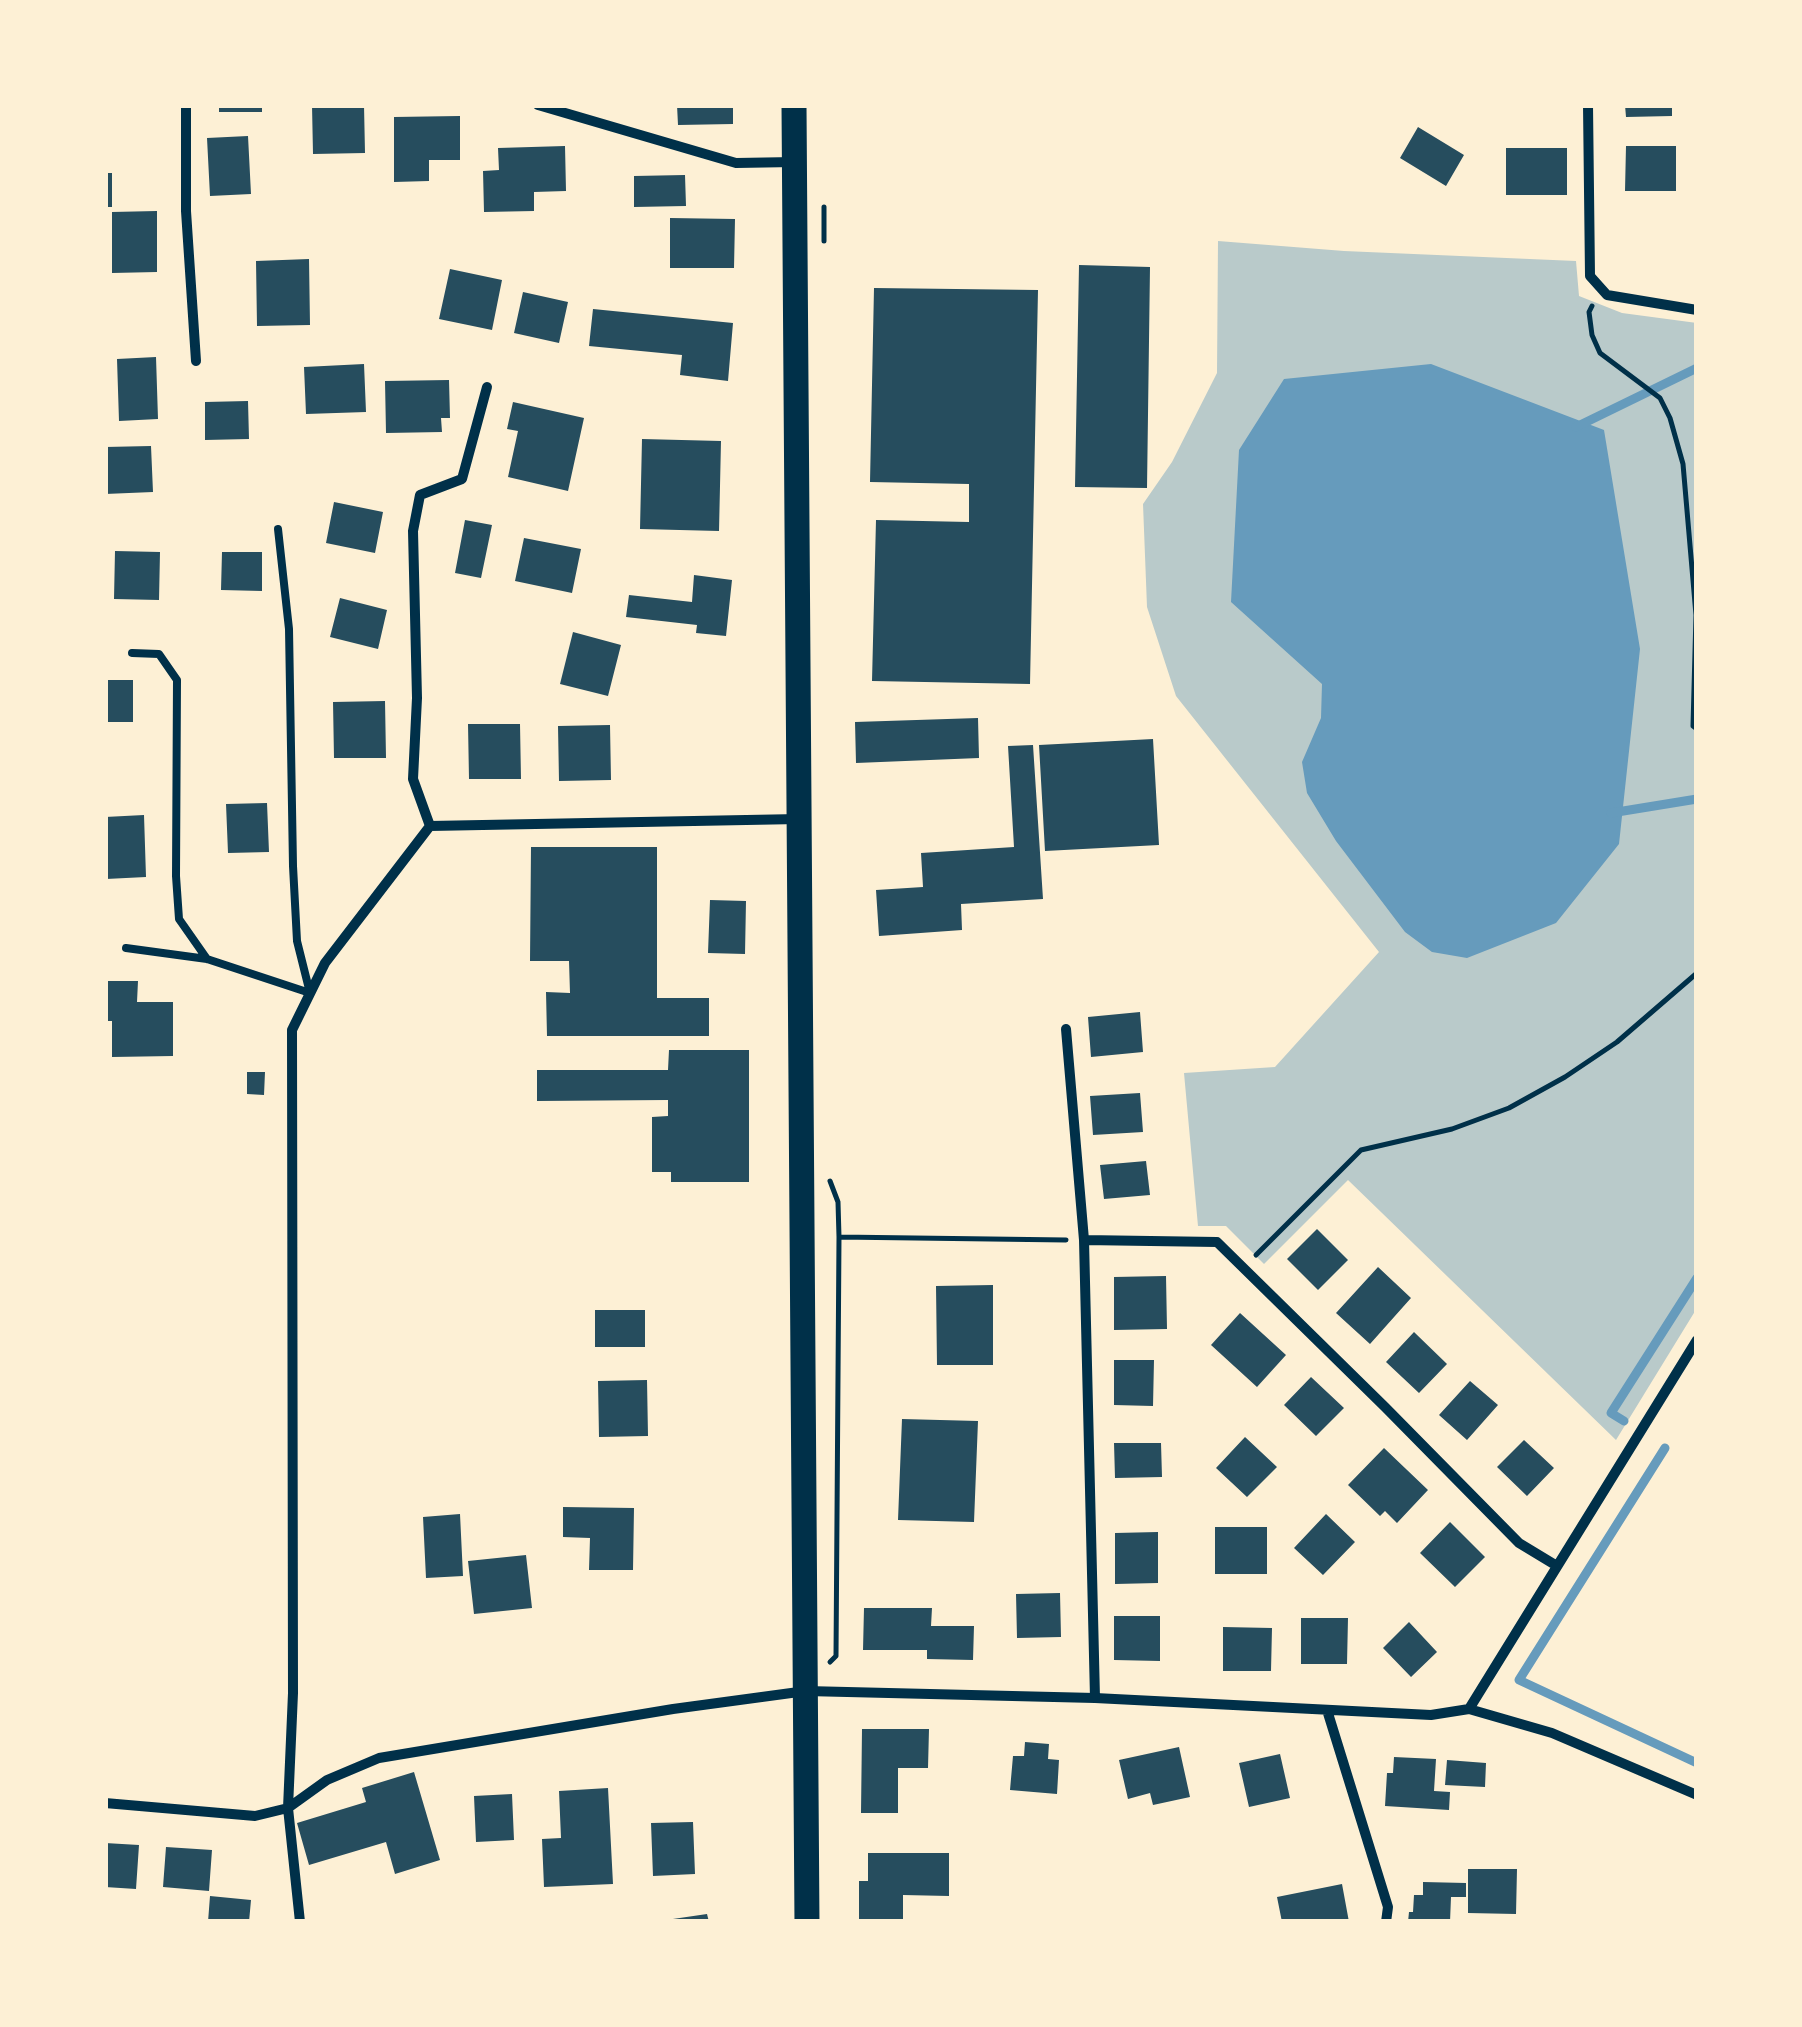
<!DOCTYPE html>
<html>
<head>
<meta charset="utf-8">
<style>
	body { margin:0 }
	#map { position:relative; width:1802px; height:2027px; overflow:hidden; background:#fdf0d5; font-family:"Zilla Slab",serif }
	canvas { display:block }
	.frame { position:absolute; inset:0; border:108px solid #fdf0d5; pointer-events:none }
</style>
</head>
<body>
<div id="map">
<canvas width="1802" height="2027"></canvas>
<div class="frame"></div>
</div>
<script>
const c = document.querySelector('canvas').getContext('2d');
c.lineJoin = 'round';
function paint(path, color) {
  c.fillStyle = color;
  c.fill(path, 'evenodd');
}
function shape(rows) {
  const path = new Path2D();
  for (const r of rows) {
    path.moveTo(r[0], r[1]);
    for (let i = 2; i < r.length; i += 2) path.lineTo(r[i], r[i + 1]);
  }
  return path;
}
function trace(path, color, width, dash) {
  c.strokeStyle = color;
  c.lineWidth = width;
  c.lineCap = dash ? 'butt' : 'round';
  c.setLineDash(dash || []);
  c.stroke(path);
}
const green = shape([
	[1218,241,1344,251,1576,261,1579,296,1622,313,1697,323,1697,1308,1616,1440,1348,1180,1264,1264,1226,1226,1198,1226,1184,1073,1275,1067,1379,952,1176,696,1147,607,1143,504,1172,462,1217,373]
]);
const water = shape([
	[1431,364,1604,430,1640,649,1619,844,1556,923,1467,958,1432,952,1405,932,1336,841,1307,793,1302,762,1321,718,1322,684,1231,602,1239,450,1284,379]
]);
const stream = shape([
	[1576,427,1697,368],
	[1611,813,1697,799],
	[1624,1421,1611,1413,1697,1278],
	[1665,1448,1519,1680,1697,1763]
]);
const building = shape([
	[219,105,262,105,262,112,219,112],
	[312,105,364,105,365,153,313,154],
	[677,105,733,105,733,124,678,125],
	[1625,105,1672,105,1672,116,1626,117],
	[460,116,460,160,429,160,429,181,394,182,394,117],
	[1418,127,1464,155,1446,186,1400,158],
	[248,136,251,194,210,196,207,138],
	[565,146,566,191,534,192,534,211,484,212,483,171,499,170,498,148],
	[1626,146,1676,146,1676,191,1625,191],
	[1506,148,1567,148,1567,195,1506,195],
	[105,173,112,173,112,207,105,207],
	[685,175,686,206,634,207,634,176],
	[157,211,157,272,112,273,112,212],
	[670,218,735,219,734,268,670,268],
	[309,259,310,325,257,326,256,261],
	[1079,265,1150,267,1147,488,1075,487],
	[450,269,502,280,492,330,439,319],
	[874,288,1038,290,1030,684,872,681,876,520,969,522,969,484,870,482],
	[523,292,568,302,559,343,514,333],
	[593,309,733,323,728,381,680,375,682,355,589,346],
	[156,357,158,419,119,421,117,359],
	[364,364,366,412,306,414,304,367],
	[449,380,450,418,441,418,442,432,386,433,385,381],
	[248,401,249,439,205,440,205,402],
	[513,402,584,418,568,491,508,477,518,431,507,429],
	[642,439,721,441,719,531,640,529],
	[151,446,153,492,105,494,105,447],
	[334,502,383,512,375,553,326,543],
	[465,520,492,525,481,578,455,573],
	[524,538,581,549,572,593,515,581],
	[115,551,160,552,159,600,114,599],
	[222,552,262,552,262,591,221,590],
	[694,575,732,580,726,636,696,633,697,625,626,617,629,595,692,602],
	[340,598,387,610,378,649,330,637],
	[573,632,621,645,608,696,560,684],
	[105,680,133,680,133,722,105,722],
	[385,701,386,758,334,758,333,702],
	[978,718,979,758,856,763,855,722],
	[468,724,520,724,521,779,469,779],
	[610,725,611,780,559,781,558,726],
	[1153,739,1159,845,1045,851,1039,745],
	[1033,745,1043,899,961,904,962,930,879,936,876,890,923,887,921,853,1014,847,1008,746],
	[267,803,269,852,228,853,226,804],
	[144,815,146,877,106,879,105,817],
	[531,847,657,847,657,998,709,998,709,1036,547,1036,546,992,570,993,569,961,530,961],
	[710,900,746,901,745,954,708,953],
	[105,981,138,981,137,1002,173,1002,173,1056,112,1057,112,1021,105,1021],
	[1140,1012,1143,1052,1091,1057,1088,1017],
	[669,1050,749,1050,749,1182,671,1182,671,1172,652,1172,652,1117,668,1116,668,1100,537,1101,537,1070,668,1070],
	[247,1072,265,1072,264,1095,247,1094],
	[1140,1093,1143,1132,1093,1135,1090,1096],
	[1146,1161,1150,1195,1104,1199,1100,1165],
	[1317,1229,1348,1260,1318,1290,1287,1259],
	[1378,1267,1411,1298,1370,1344,1336,1313],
	[1166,1276,1167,1329,1114,1330,1114,1277],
	[993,1285,993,1365,937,1365,936,1286],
	[595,1310,645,1310,645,1347,595,1347],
	[1240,1313,1286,1355,1257,1387,1211,1345],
	[1414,1332,1447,1364,1419,1393,1386,1362],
	[1114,1360,1154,1360,1153,1406,1114,1405],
	[1311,1377,1344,1408,1316,1436,1284,1405],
	[647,1380,648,1436,599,1437,598,1381],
	[1470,1381,1498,1405,1467,1440,1439,1415],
	[902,1419,978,1421,974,1522,898,1520],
	[1245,1437,1277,1467,1247,1497,1216,1468],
	[1524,1440,1554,1468,1527,1496,1497,1467],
	[1114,1443,1161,1443,1162,1477,1115,1478],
	[1384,1448,1428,1490,1397,1523,1385,1511,1380,1516,1348,1485],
	[563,1507,634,1508,633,1570,589,1570,590,1538,563,1537],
	[460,1514,463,1576,426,1578,423,1517],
	[1326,1514,1355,1542,1323,1575,1294,1548],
	[1450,1522,1485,1557,1455,1587,1420,1553],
	[1215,1527,1267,1527,1267,1574,1215,1574],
	[1158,1532,1158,1583,1115,1584,1115,1533],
	[526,1555,532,1608,474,1614,468,1561],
	[1060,1593,1061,1637,1017,1638,1016,1594],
	[864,1608,932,1608,931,1626,974,1626,973,1660,927,1659,927,1650,863,1650],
	[1114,1616,1160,1616,1160,1661,1114,1660],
	[1301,1618,1348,1618,1347,1664,1301,1664],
	[1409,1622,1437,1652,1411,1677,1383,1648],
	[1223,1627,1272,1628,1271,1671,1223,1671],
	[862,1729,929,1729,928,1768,898,1768,898,1813,861,1813],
	[1025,1742,1049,1744,1048,1759,1059,1760,1057,1794,1010,1790,1013,1756,1024,1756],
	[1179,1747,1190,1797,1153,1805,1150,1793,1128,1799,1119,1760],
	[1280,1754,1290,1798,1249,1807,1239,1763],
	[1394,1757,1436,1759,1434,1791,1450,1792,1449,1810,1385,1806,1387,1773,1393,1773],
	[1447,1760,1486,1763,1485,1787,1445,1785],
	[414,1772,440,1860,395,1874,386,1842,309,1865,297,1823,366,1802,362,1788],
	[608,1788,613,1884,544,1887,542,1839,561,1838,559,1791],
	[512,1794,514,1840,476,1842,474,1796],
	[693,1822,695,1874,653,1876,651,1823],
	[105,1843,139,1845,136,1889,105,1887],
	[166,1847,212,1850,209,1891,163,1887],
	[868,1853,949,1853,949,1896,903,1895,903,1922,859,1922,859,1881,868,1881],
	[1468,1869,1517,1869,1516,1914,1468,1913],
	[1423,1882,1466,1883,1466,1897,1451,1897,1450,1922,1408,1922,1409,1912,1413,1912,1414,1895,1423,1895],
	[1342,1884,1349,1922,1282,1922,1277,1897],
	[210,1896,251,1900,249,1922,208,1922],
	[707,1914,709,1922,666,1922,666,1920]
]);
const path = shape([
	[824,207,824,241],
	[1592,306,1589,312,1592,335,1600,353,1660,398,1670,418,1683,464,1696,615,1693,726,1697,729],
	[830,1181,838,1202,839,1237,836,1656,830,1662],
	[839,1237,1066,1240],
	[1256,1255,1361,1150,1452,1129,1509,1108,1565,1077,1617,1042,1697,973]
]);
const service = shape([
	[278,529,289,629,293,866,297,941,310,993],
	[132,653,159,654,177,680,176,876,179,919,207,959],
	[126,948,207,959,310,993]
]);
const minor = shape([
	[186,105,186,211,196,361],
	[538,105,736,163,794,162],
	[1588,105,1590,276,1607,295,1697,310],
	[430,826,413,779,417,698,413,531,420,495,462,479,487,387],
	[430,826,799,819],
	[1066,1029,1084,1240,1095,1698],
	[1084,1240,1217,1242,1385,1407,1519,1543,1557,1566],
	[1469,1709,1697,1340],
	[1327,1710,1388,1907,1386,1922],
	[105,1803,255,1816,288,1808,327,1780,379,1758,673,1709,806,1691,1095,1698,1431,1715,1469,1709,1552,1733,1697,1795],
	[300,1922,288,1808,293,1693,292,1030,325,963,430,826]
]);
const primary = shape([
	[794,105,807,1922]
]);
paint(green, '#b9caca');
paint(water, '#669bbc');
trace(stream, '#669bbc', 9);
paint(building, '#264d5e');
trace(path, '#003049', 5);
trace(service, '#003049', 8);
trace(minor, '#003049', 10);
trace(primary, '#003049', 25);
</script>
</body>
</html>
